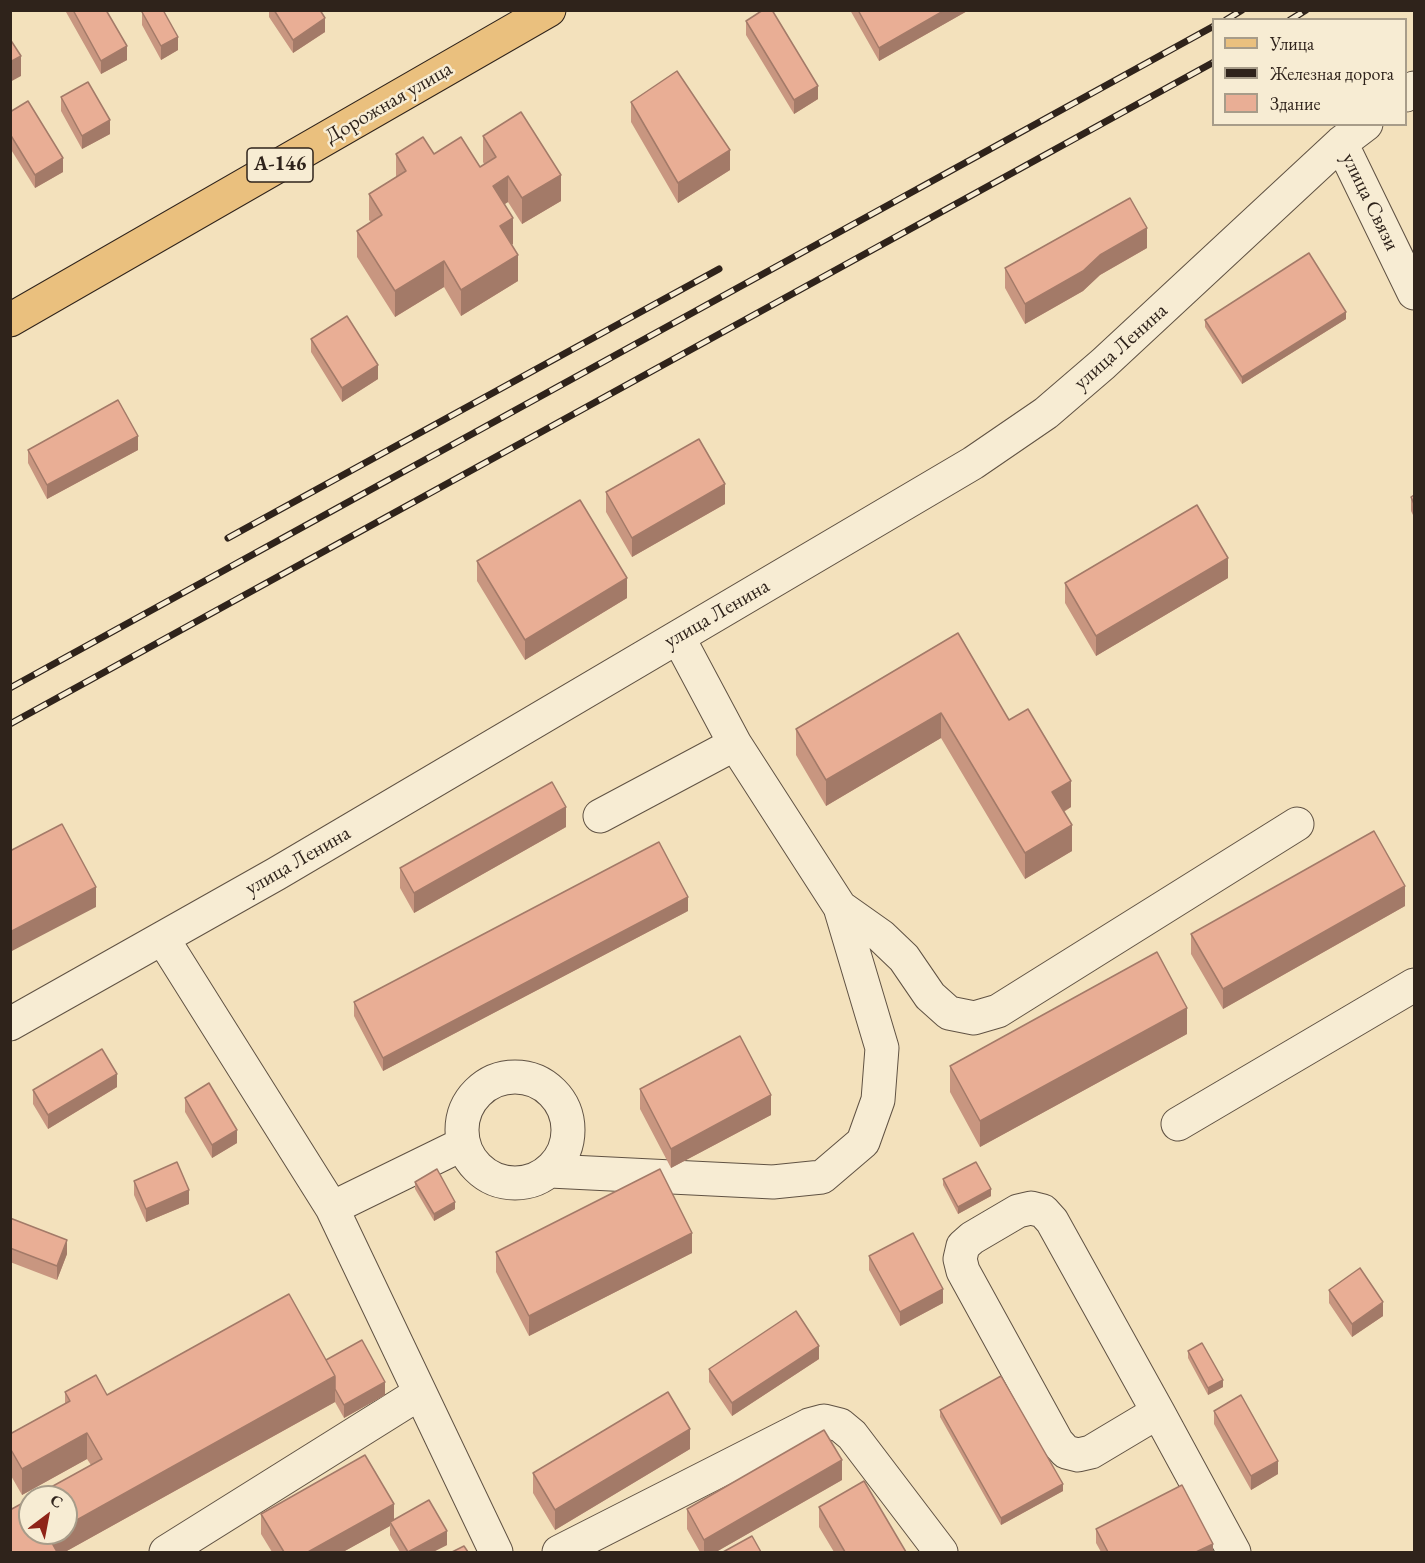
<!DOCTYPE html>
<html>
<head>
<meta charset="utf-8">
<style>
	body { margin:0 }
	#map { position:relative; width:1425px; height:1563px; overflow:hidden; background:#f3e1bc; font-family:"EB Garamond",serif }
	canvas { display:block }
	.frame { position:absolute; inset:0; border:12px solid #2f231b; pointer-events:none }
	.legend { position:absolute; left:1212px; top:18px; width:195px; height:108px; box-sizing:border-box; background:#f7ecd3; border:2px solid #a79c89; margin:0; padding:8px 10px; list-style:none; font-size:18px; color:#2f231b }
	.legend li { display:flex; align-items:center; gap:12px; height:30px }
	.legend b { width:30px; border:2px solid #a79c89 }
	.north { position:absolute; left:18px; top:1485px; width:60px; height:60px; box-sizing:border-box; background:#f7ecd3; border:2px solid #a79c89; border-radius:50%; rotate:32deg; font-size:16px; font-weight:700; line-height:24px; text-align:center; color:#2f231b }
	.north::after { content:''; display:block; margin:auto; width:21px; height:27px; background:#8f2418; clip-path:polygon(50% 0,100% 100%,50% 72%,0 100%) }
</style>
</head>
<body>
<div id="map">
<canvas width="1425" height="1563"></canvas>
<div class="frame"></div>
<ul class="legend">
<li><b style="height:8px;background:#eac07e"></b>Улица</li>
<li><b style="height:8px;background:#2f231b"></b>Железная дорога</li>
<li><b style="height:16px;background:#e9ae95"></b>Здание</li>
</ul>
<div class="north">С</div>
</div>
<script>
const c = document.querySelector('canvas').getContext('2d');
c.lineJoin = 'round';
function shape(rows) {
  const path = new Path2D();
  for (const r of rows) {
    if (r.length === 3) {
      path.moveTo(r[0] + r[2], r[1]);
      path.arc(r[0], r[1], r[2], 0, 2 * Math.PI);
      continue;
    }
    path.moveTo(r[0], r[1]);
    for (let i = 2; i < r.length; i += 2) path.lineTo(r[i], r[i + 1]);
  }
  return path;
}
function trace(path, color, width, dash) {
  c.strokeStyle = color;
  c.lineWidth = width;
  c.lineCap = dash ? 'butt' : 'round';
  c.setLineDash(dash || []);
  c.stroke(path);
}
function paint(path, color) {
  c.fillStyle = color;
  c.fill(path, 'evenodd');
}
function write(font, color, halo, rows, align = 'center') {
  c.font = font + ' "EB Garamond",serif';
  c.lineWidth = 5;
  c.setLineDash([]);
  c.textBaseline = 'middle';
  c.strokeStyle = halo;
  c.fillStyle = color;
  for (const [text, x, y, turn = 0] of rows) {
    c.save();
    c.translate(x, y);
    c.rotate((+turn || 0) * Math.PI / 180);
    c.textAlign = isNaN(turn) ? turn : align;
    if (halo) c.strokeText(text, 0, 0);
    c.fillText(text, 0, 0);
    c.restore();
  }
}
const minor = shape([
	[1406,95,1414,88],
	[1341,143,1414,293],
	[600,816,735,744],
	[840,907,881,936,904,958,930,996,949,1013,974,1018,998,1011,1297,824],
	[163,939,332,1208,496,1552],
	[10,1024,276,874,973,463,1046,413,1103,364,1341,143,1366,124],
	[515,1130,53],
	[1178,1124,1414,985],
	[550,1171,773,1182,822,1177,863,1142,878,1100,882,1048,840,907,735,744,678,637],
	[332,1208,463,1144],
	[1158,1412,1091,1452,1078,1455,1066,1452,1057,1442,963,1271,960,1259,963,1246,972,1238,1018,1211,1031,1208,1043,1211,1052,1221,1158,1412,1234,1552],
	[166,1552,420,1393],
	[559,1552,809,1425,824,1421,840,1425,852,1435,941,1552]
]);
const major = shape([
	[10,320,549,10]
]);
const rail = shape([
	[1226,20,1242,10],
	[1290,20,1306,10],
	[228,538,719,269],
	[10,688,1214,26],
	[10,724,1214,62]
]);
const wall = shape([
	[66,10,106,10,127,60,101,74,66,12],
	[269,10,320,10,325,32,293,53,269,17],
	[850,10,969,10,879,61],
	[142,12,178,50,161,60,142,25],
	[746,21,818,99,794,114,746,35],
	[61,97,110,134,82,149,61,111],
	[631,102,730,170,678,203,631,122],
	[10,112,63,172,35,188,10,148],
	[483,136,561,201,522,224,508,202,504,204,513,244,511,245,518,281,461,316,444,287,395,317,357,257,357,231,371,222,369,220,369,194,396,178,396,154,434,154,480,167,484,164,483,162],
	[1147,248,1100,275,1083,291,1025,324,1005,288,1005,268],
	[1346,319,1242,384,1205,327,1205,320],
	[311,339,378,379,342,402,311,352],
	[28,450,138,450,47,499,28,463],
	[606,492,725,504,632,557,606,512],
	[1414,495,1414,517,1411,511,1411,497],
	[477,561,627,598,525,660,477,581],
	[1228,578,1096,656,1065,603,1065,583],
	[958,633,1009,720,1071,807,1064,812,1072,851,1025,879,941,738,826,806,796,755,796,729],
	[566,827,414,913,400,888,400,868],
	[1405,906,1223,1009,1191,954,1191,934],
	[688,911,383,1071,354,1016,354,1002],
	[1187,1034,980,1147,950,1092,950,1066],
	[117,1087,48,1129,33,1104,33,1090],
	[640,1089,771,1115,671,1168,640,1109],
	[185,1098,237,1143,212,1158,185,1112],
	[943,1179,991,1196,958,1214,943,1185],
	[134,1181,189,1204,146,1222,134,1195],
	[415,1182,455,1209,434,1221,415,1189],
	[10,1218,67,1254,57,1280,10,1262],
	[496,1252,692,1253,529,1336,496,1272],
	[869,1256,943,1303,900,1326,869,1270],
	[1329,1290,1383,1316,1352,1337,1329,1303],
	[1188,1351,1223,1387,1208,1395,1188,1358],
	[819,1359,732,1416,709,1382,709,1369],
	[326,1360,385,1395,344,1418,335,1402,65,1552,10,1552,91,1465,87,1459,22,1495,10,1474,10,1434,65,1404,65,1392,107,1395],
	[940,1410,1063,1491,1001,1525,940,1417],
	[1214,1411,1278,1474,1251,1490,1214,1424],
	[690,1449,555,1530,533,1493,533,1473],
	[842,1480,716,1552,700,1552,687,1529,687,1509],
	[819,1507,906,1552,834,1552,819,1527],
	[261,1514,394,1520,447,1545,433,1552,400,1552,390,1535,390,1526,343,1552,272,1552,261,1534],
	[1096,1529,1213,1552,1101,1552,1096,1543]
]);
const shadedWall = shape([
	[945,10,969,10,879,61,879,48],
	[325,18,325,32,293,53,293,40],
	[178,37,178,50,161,60,161,46],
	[127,46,127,60,101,74,101,61],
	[21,56,21,76,10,82,10,62],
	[818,86,818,99,794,114,794,100],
	[110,120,110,134,82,149,82,136],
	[730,150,730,170,678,203,678,183],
	[63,158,63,172,35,188,35,175],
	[561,175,561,201,522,224,522,198],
	[508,176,508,202,493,212,493,186],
	[513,218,513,244,500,252,500,226],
	[1147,228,1147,248,1100,275,1083,291,1025,324,1025,304,1100,255],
	[518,255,518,281,461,316,461,290],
	[444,261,444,287,395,317,395,291],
	[1346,312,1346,319,1242,384,1242,377],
	[378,365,378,379,342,402,342,388],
	[138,436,138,450,47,499,47,485],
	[725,484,725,504,632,557,632,538],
	[1228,558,1228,578,1096,656,1096,636],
	[627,578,627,598,525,660,525,640],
	[941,713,941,738,826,806,826,780],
	[1071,781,1071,807,1052,818,1052,792],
	[566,807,566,827,414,913,414,893],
	[1072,825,1072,851,1025,879,1025,853],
	[1405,886,1405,906,1223,1009,1223,989],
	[96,887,96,907,10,952,10,932],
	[688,897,688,911,383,1071,383,1058],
	[1187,1008,1187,1034,980,1147,980,1121],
	[117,1074,117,1087,48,1129,48,1115],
	[771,1095,771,1115,671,1168,671,1149],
	[237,1130,237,1143,212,1158,212,1145],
	[991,1189,991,1196,958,1214,958,1207],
	[189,1190,189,1204,146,1222,146,1209],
	[455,1202,455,1209,434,1221,434,1214],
	[692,1233,692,1253,529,1336,529,1316],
	[67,1240,67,1254,57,1280,57,1266],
	[943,1289,943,1303,900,1326,900,1312],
	[1383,1302,1383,1316,1352,1337,1352,1324],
	[819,1346,819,1359,732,1416,732,1403],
	[335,1376,335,1402,65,1552,48,1552,48,1536,54,1533,66,1533,66,1526],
	[1223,1380,1223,1387,1208,1395,1208,1388],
	[385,1382,385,1395,344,1418,344,1405],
	[690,1429,690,1449,555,1530,555,1510],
	[87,1433,87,1459,22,1495,22,1469],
	[842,1460,842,1480,716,1552,704,1552,704,1540],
	[1278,1461,1278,1474,1251,1490,1251,1476],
	[1063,1484,1063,1491,1001,1525,1001,1518],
	[394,1504,394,1524,390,1522,390,1526,343,1552,308,1552],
	[447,1531,447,1545,433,1552,409,1552],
	[1213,1544,1213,1552,1196,1552]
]);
const building = shape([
	[73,10,106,10,127,46,101,61,73,10],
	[144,10,163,10,178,37,161,46,142,12,144,10],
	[274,10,320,10,325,18,293,40,274,10],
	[763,10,772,10,818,86,794,100,746,21,763,10],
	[858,10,945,10,879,48,858,10],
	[10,39,21,56,10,62,10,39],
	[677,71,730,150,678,183,631,102,677,71],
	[88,82,110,120,82,136,61,97,88,82],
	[28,101,63,158,35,175,10,134,10,112,28,101],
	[521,112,561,175,522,198,508,176,493,186,513,218,500,226,518,255,461,290,444,261,395,291,357,231,382,215,369,194,406,171,396,154,423,137,434,154,461,137,480,167,496,157,483,136,521,112],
	[1130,198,1147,228,1100,255,1083,271,1025,304,1005,268,1130,198],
	[1309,253,1346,312,1242,377,1205,320,1309,253],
	[347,316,378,365,342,388,311,339,347,316],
	[118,400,138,436,47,485,28,450,118,400],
	[699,439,725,484,632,538,606,492,699,439],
	[1414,495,1414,504,1411,497,1414,495],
	[580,500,627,578,525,640,477,561,580,500],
	[1197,505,1228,558,1096,636,1065,583,1197,505],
	[958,633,1009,720,1028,709,1071,781,1052,792,1072,825,1025,853,941,713,826,780,796,729,958,633],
	[552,782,566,807,414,893,400,868,552,782],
	[62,824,96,887,10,932,10,851,62,824],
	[1374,831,1405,886,1223,989,1191,934,1374,831],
	[659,842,688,897,383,1058,354,1002,659,842],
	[1157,952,1187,1008,980,1121,950,1066,1157,952],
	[740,1036,771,1095,671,1149,640,1089,740,1036],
	[102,1049,117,1074,48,1115,33,1090,102,1049],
	[209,1083,237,1130,212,1145,185,1098,209,1083],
	[177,1162,189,1190,146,1209,134,1181,177,1162],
	[976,1162,991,1189,958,1207,943,1179,976,1162],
	[437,1169,455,1202,434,1214,415,1182,437,1169],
	[660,1169,692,1233,529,1316,496,1252,660,1169],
	[10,1218,67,1240,57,1266,10,1248,10,1218],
	[913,1233,943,1289,900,1312,869,1256,913,1233],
	[1360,1268,1383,1302,1352,1324,1329,1290,1360,1268],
	[289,1294,335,1376,66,1526,66,1497,33,1497,102,1459,87,1433,22,1469,10,1448,10,1434,70,1401,65,1392,96,1375,107,1395,289,1294],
	[796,1311,819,1346,732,1403,709,1369,796,1311],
	[362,1340,385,1382,344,1405,335,1389,335,1376,326,1360,362,1340],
	[1202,1343,1223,1380,1208,1388,1188,1351,1202,1343],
	[1001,1376,1063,1484,1001,1518,940,1410,1001,1376],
	[668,1392,690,1429,555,1510,533,1473,668,1392],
	[1241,1395,1278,1461,1251,1476,1214,1411,1241,1395],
	[824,1430,842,1460,704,1540,687,1509,824,1430],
	[365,1455,394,1504,308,1552,284,1552,261,1514,365,1455],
	[864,1481,906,1552,845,1552,819,1507,864,1481],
	[1182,1485,1213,1544,1196,1552,1108,1552,1096,1529,1182,1485],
	[30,1499,30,1533,54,1533,48,1536,57,1552,10,1552,10,1510,30,1499],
	[429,1500,447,1531,408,1552,390,1522,429,1500],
	[752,1536,761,1552,723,1552,752,1536],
	[464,1546,468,1552,452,1552,464,1546]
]);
const shields = [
	[280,165,66]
];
const shieldNames = [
	["А-146",280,165]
];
const streetNames = [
	["Дорожная улица",389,103,-30],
	["улица Связи",1370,202,64],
	["улица Ленина",1121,347,-42],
	["улица Ленина",717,614,-30],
	["улица Ленина",298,861,-30]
];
trace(minor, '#605243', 35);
trace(major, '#2f231b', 35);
trace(minor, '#f7ecd3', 33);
trace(major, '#eac07e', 33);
trace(rail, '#2f231b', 7);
trace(rail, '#f7ecd3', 4.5, [14]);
paint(wall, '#c89680');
paint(shadedWall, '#a37a68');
paint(building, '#e9ae95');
trace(building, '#a37a68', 1.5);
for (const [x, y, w] of shields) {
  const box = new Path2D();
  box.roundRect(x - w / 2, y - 17, w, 34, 4.5);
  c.fillStyle = '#f7ecd3';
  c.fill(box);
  trace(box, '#2f231b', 1.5);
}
write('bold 20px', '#2f231b', null, shieldNames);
write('21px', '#2f231b', '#f7ecd3', streetNames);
</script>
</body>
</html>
